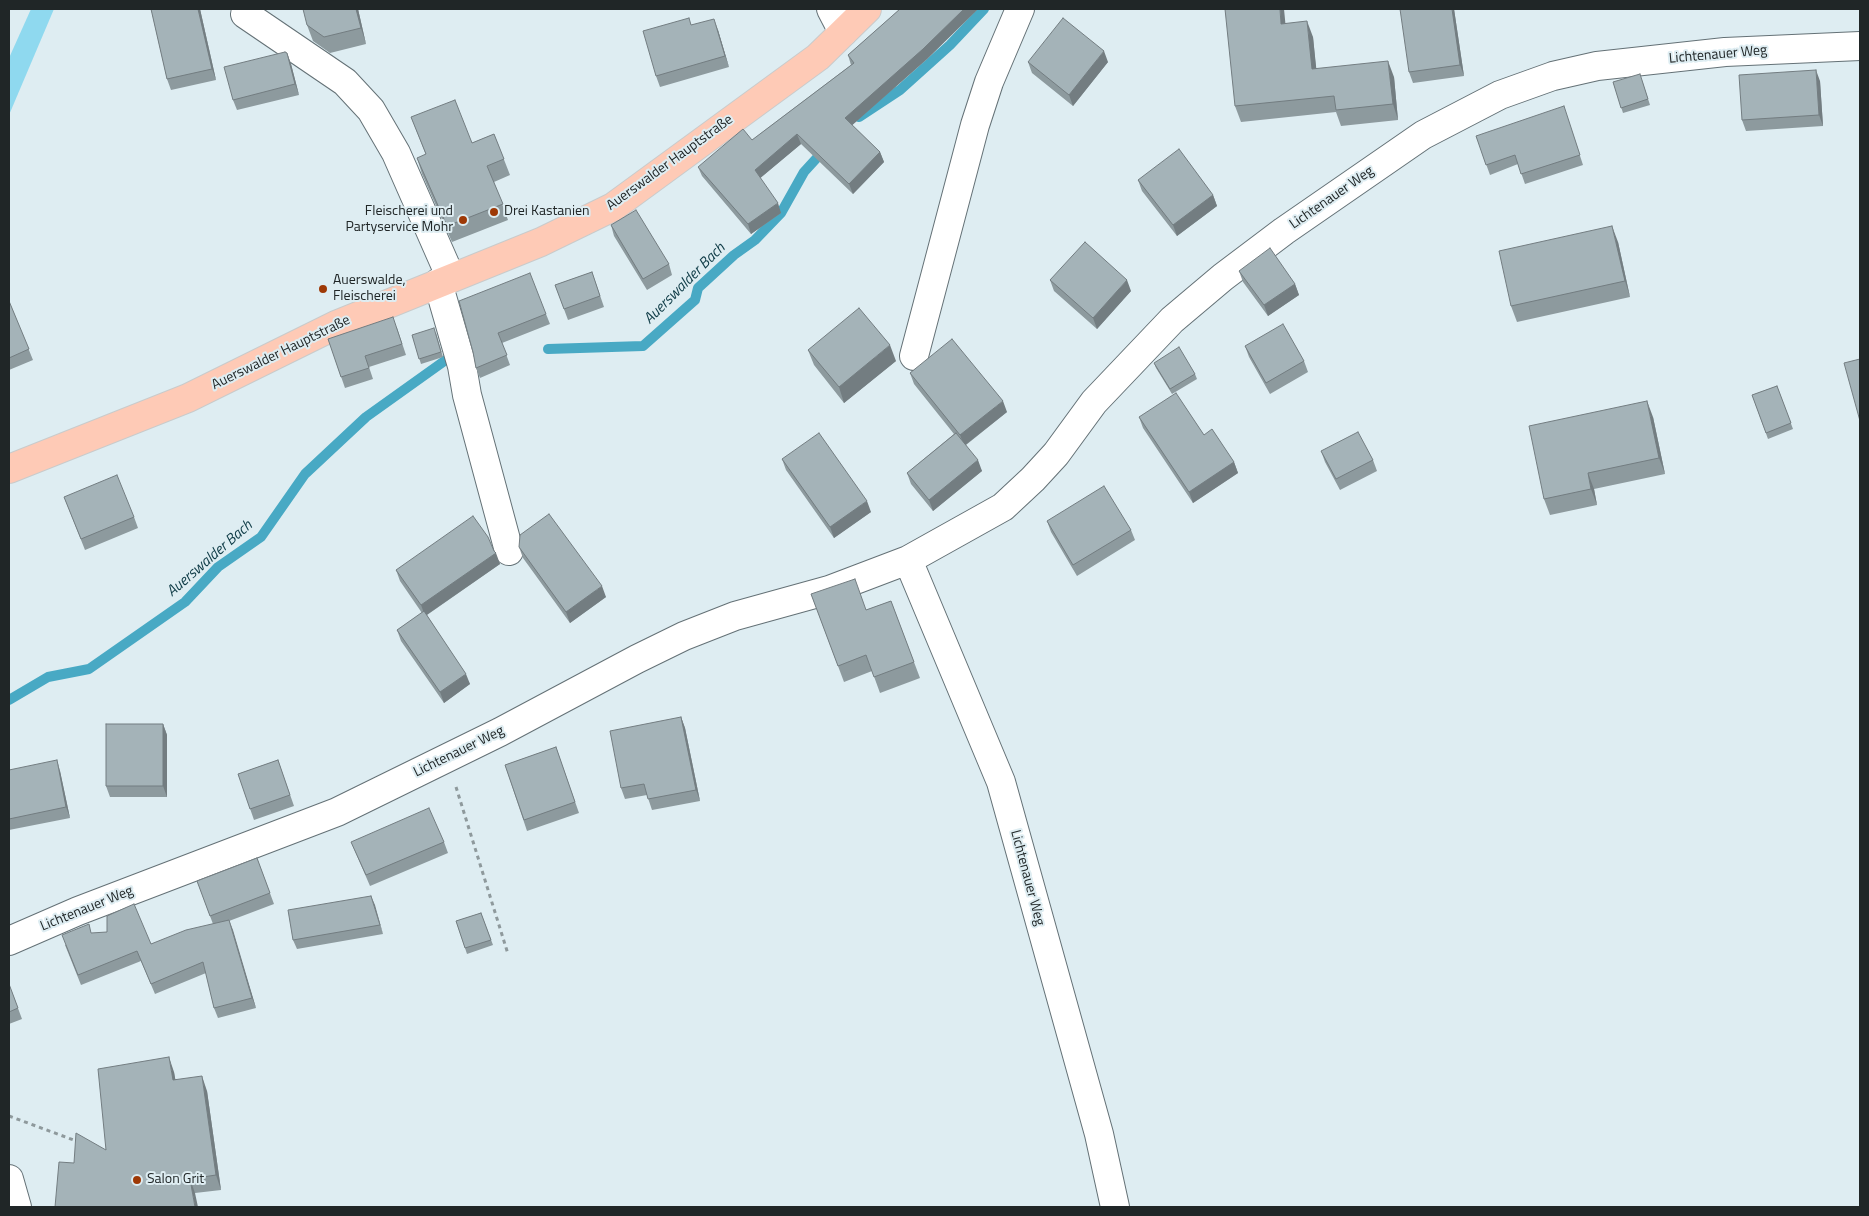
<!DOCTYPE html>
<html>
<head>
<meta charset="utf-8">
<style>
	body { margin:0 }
	#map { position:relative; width:1869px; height:1216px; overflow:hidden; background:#deedf2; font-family:"Titillium Web",sans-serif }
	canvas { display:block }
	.frame { position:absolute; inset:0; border:10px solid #202627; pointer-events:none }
</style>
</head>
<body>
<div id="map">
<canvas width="1869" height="1216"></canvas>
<div class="frame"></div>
</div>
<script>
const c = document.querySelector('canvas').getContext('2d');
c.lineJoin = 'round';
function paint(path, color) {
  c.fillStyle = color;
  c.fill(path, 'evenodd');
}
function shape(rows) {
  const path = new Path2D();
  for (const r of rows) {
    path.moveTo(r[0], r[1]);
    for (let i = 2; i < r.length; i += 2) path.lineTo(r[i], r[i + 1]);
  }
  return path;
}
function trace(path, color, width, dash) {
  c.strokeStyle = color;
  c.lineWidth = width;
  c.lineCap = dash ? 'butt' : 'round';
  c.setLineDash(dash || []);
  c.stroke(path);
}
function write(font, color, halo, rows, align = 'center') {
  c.font = font + ' "Titillium Web",sans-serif';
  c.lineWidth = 4;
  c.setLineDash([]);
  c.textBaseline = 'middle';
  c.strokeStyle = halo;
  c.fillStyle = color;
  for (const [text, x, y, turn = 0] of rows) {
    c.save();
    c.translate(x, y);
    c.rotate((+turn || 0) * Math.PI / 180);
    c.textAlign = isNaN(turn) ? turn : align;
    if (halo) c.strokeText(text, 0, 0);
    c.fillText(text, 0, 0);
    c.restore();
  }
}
const green = shape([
	[31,9,54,9,9,115,9,58]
]);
const stream = shape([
	[859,117,900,90,950,45,984,9],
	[548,349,643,346,695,300,698,288,734,255,755,240,781,213,804,172,825,149],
	[9,700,48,677,89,669,185,602,218,567,261,537,305,474,366,417,450,357,459,357]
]);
const path = shape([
	[456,787,508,954],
	[9,1116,79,1142]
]);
const minor = shape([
	[831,9,843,32],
	[245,14,345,82,371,110,396,153,451,278],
	[438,283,462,366,467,395,509,551],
	[914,356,975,125,989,82,1020,9],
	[908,560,1001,782,1099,1134,1115,1207],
	[9,941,78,911,337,812,500,732,637,659,684,636,735,616,829,590,908,560,1003,507,1033,479,1056,454,1094,402,1172,320,1223,277,1284,231,1423,135,1500,95,1553,76,1597,66,1725,52,1860,46],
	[9,1179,17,1207]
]);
const major = shape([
	[9,469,188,398,336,325,541,242,613,207,818,57,867,9]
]);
const wall = shape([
	[151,9,200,9,216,80,171,90,167,79],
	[358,9,366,44,330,53,313,41,307,25],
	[900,9,978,9,927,59,852,125,880,152,884,162,853,194,801,144,760,178,781,213,751,234,702,176,698,167,752,140,851,65,848,55],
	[1454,9,1464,76,1413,83,1409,72],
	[1286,23,1313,37,1316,69,1394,77,1398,120,1341,126,1336,112,1241,122,1235,106],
	[692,25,718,30,729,67,660,87,656,76],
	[287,53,291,64,299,95,237,110,233,100],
	[1028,62,1108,62,1073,106,1032,73],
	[1642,80,1650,105,1623,113,1613,82],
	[1820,81,1823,126,1746,131,1742,120],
	[1567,116,1583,165,1525,184,1518,164,1490,175,1476,136],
	[411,117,472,143,494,134,510,175,494,182,508,220,452,242,422,174,417,158,426,155],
	[1138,180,1213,195,1217,206,1177,236,1142,191],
	[611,225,669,264,672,275,647,290,614,236],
	[1618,242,1630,297,1517,322,1511,306],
	[1239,271,1295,284,1299,295,1268,316,1243,282],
	[592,272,604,307,568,320,555,285],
	[1050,280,1131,291,1097,329,1054,291],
	[9,301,33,360,9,370],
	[459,301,546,314,550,324,502,343,510,365,480,378,476,368,473,352],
	[397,328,406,355,369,367,373,379,345,388,328,339],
	[436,333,443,357,421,364,412,335],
	[1245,346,1304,361,1308,372,1270,394,1249,357],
	[808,350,896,361,844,403,814,365],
	[1154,363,1195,374,1197,379,1172,394,1156,368],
	[910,373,1007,412,966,445,982,471,933,511,911,484,907,473,954,434,914,384],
	[1777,386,1793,429,1768,439,1752,395],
	[1139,417,1204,435,1234,462,1238,473,1193,503,1143,428],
	[1653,417,1665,474,1594,489,1597,505,1550,515,1544,499],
	[1321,451,1373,460,1377,471,1340,490,1325,462],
	[782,459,871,512,834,538,786,470],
	[64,497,134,517,138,528,85,550],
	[1047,521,1131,530,1135,540,1077,576,1051,532],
	[519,547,606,597,570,623,523,558],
	[494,551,500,564,427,615,470,684,444,703,401,641,397,630,422,613,400,581,396,570],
	[811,594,866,610,891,601,920,678,880,693,872,671,844,682],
	[681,717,685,728,700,801,652,810,647,795,625,799,621,788],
	[163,724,167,735,167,797,110,797,106,786],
	[556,747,579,813,527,831,505,765],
	[278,760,294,806,254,820,238,774],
	[9,770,60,771,70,818,9,830],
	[351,842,444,842,448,853,370,886],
	[257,858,274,904,229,921,256,1008,218,1018,214,1008,206,973,155,994,141,961,81,985,65,945,93,933,151,944,213,924,197,881],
	[371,896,383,934,297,949,293,940],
	[481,913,493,945,467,954,456,921],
	[9,984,22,1019,9,1024],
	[174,1072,175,1079,207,1091,221,1190,195,1193,74,1163,106,1150]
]);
const shadedWall = shape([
	[198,9,200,9,216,80,212,69],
	[356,9,358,9,366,44,361,28],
	[964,9,978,9,927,59,849,128,845,118],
	[1280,9,1284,9,1287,40,1281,24],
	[1452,9,1454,9,1464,76,1460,65],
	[714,19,718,30,729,67,725,56],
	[1307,21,1313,37,1318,85,1312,69],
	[1104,51,1108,62,1073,106,1069,95],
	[287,53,291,64,299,95,295,84],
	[1388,61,1394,77,1398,120,1393,104],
	[1816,70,1820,81,1823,126,1819,115],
	[797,134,801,144,758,180,755,170],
	[880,152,884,162,853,194,849,184],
	[1213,195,1217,206,1177,236,1173,225],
	[778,203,781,213,751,234,748,224],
	[1612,226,1618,242,1630,297,1625,281],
	[1127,280,1131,291,1097,329,1093,318],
	[1295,284,1299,295,1268,316,1264,305],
	[890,345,896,361,844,403,839,387],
	[1003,401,1007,412,964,446,960,435],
	[1647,401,1653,417,1665,474,1659,458],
	[978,460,982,471,933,511,929,500],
	[1234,462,1238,473,1193,503,1189,492],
	[1588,473,1594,489,1597,505,1591,489],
	[867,501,871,512,834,538,830,527],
	[496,553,500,564,425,616,421,605],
	[602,586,606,597,570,623,566,612],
	[466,674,470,684,444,703,440,692],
	[681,717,685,728,700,801,696,790],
	[163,724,167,735,167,797,163,786],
	[57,760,60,771,70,818,66,807],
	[371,896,375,905,383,934,380,925],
	[229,920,233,930,256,1008,252,998],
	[169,1057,174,1072,178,1094,173,1080],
	[202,1076,207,1091,221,1190,216,1175],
	[190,1179,195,1193,198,1207,195,1207]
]);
const building = shape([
	[151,9,198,9,212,69,167,79,151,9],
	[303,9,356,9,361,28,324,37,307,25,303,9],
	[900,9,964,9,923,49,845,118,880,152,849,184,797,134,755,170,778,203,748,224,698,167,743,129,752,140,854,63,848,55,900,9],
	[1225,9,1280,9,1281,24,1307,21,1312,69,1388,61,1393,104,1336,110,1334,96,1235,106,1225,9],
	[1400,9,1452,9,1460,65,1409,72,1400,9],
	[689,18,691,25,714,19,725,56,656,76,643,31,689,18],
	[1063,18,1104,51,1069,95,1028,62,1063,18],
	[285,52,287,53,295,84,233,100,224,67,285,52],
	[1816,70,1819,115,1742,120,1739,75,1816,70],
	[1640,74,1648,99,1621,108,1613,82,1640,74],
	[455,100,472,143,494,134,504,159,487,166,503,204,447,226,417,158,426,154,411,117,455,100],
	[1564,106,1580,155,1521,174,1515,155,1486,165,1476,136,1564,106],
	[1179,149,1213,195,1173,225,1138,180,1179,149],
	[636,210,669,264,643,279,611,225,636,210],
	[1612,226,1625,281,1511,306,1499,251,1612,226],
	[1085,242,1127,280,1093,318,1050,280,1085,242],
	[1270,248,1295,284,1264,305,1239,271,1270,248],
	[592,272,600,296,564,309,555,285,592,272],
	[530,273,546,314,498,333,507,355,476,368,473,352,459,301,530,273],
	[9,301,29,349,9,358,9,301],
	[859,308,890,345,839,387,808,350,859,308],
	[393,317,402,344,365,356,369,368,341,377,328,339,393,317],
	[1283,324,1304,361,1266,383,1245,346,1283,324],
	[434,328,441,352,419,359,412,335,434,328],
	[952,339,1003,401,960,435,910,373,952,339],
	[1179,347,1195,374,1170,389,1154,363,1179,347],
	[1860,359,1860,421,1844,363,1860,359],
	[1777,386,1791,423,1766,433,1752,395,1777,386],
	[1176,393,1204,435,1212,429,1234,462,1189,492,1139,417,1176,393],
	[1647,401,1659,458,1588,473,1591,489,1544,499,1529,426,1647,401],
	[1358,432,1373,460,1336,479,1321,451,1358,432],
	[819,433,867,501,830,527,782,459,819,433],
	[956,433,978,460,929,500,907,473,956,433],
	[117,475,134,517,81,539,64,497,117,475],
	[1104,486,1131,530,1073,565,1047,521,1104,486],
	[549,514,602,586,566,612,519,547,520,535,549,514],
	[473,516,488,537,494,551,496,553,421,605,396,570,473,516],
	[855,579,866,610,891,601,914,662,874,677,866,655,838,666,811,594,855,579],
	[424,611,466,674,440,692,397,630,424,611],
	[681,717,696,790,648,799,644,784,621,788,610,731,681,717],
	[106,724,163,724,163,786,106,786,106,724],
	[556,747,575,802,524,820,505,765,556,747],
	[57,760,66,807,9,819,9,770,57,760],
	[278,760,290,795,250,809,238,774,278,760],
	[429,808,444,842,366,875,351,842,429,808],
	[257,858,270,893,210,916,197,881,257,858],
	[371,896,380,925,293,940,288,910,371,896],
	[134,904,151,944,186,930,229,920,252,998,214,1008,203,962,151,984,137,951,78,975,62,935,89,924,91,933,107,932,107,916,134,904],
	[481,913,491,940,465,948,456,921,481,913],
	[9,984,18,1008,9,1012,9,984],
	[169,1057,173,1080,202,1076,216,1175,190,1179,195,1207,55,1207,59,1162,74,1163,76,1133,106,1150,98,1069,169,1057]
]);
const markers = [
	[494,212,5,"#9e3906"],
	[463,220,5,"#9e3906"],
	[323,289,5,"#9e3906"],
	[137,1180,5,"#9e3906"]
];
const streetNames = [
	["Lichtenauer Weg",1718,55,-5],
	["Auerswalder Hauptstraße",670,163,-36],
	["Lichtenauer Weg",1332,198,-35],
	["Auerswalder Hauptstraße",281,353,-26],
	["Lichtenauer Weg",459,752,-26],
	["Lichtenauer Weg",1027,878,75],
	["Lichtenauer Weg",87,909,-22]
];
const poiNames = [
	["Fleischerei und",453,212,"right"],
	["Partyservice Mohr",453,228,"right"],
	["Drei Kastanien",504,212],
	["Auerswalde,",333,281],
	["Fleischerei",333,297],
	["Salon Grit",147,1180]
];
const waterNames = [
	["Auerswalder Bach",685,284,-45],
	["Auerswalder Bach",210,559,-41]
];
paint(green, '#8fd9ef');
trace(stream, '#48a9c4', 10);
trace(minor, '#647176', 30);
trace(major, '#c9cbcb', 30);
trace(path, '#8e999c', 3, [4, 4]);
trace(minor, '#fff', 28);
trace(major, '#fecab6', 28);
paint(wall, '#8d9a9e');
paint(shadedWall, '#737d81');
paint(building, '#a4b3b8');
trace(building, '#737d81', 1);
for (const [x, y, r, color] of markers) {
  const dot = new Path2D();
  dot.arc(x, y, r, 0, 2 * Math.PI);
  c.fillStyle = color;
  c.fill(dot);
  trace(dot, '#deedf2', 2);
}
write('14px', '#202627', '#deedf2', streetNames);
write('14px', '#202627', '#deedf2', poiNames, 'left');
write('italic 15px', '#0e3b46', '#deedf2', waterNames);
</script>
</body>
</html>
